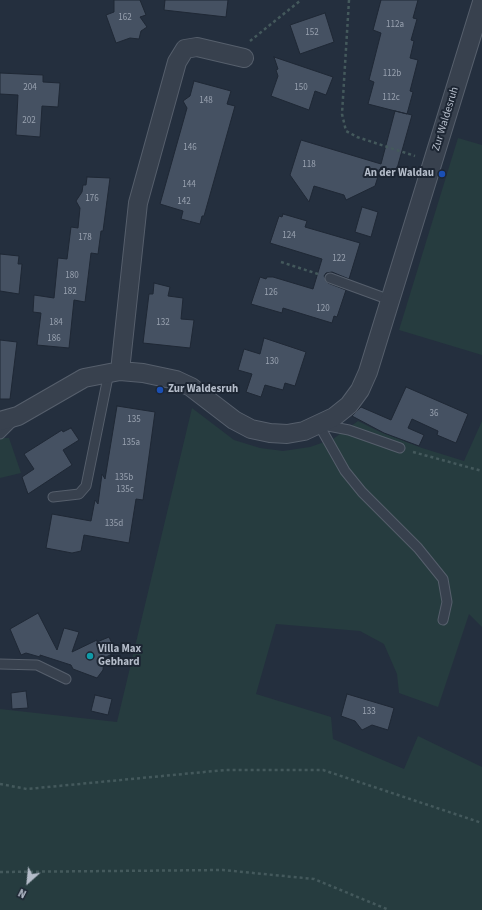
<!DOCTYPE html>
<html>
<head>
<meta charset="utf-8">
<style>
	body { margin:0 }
	#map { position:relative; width:482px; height:910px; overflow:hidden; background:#242f3e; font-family:"Source Sans 3",sans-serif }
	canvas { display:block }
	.north { position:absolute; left:8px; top:862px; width:40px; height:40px; -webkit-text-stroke:3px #1d2633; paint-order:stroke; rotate:207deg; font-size:11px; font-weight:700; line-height:16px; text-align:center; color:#b4bcc9 }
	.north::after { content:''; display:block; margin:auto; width:14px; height:18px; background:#b4bcc9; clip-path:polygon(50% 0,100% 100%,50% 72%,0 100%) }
</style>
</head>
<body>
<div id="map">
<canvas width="482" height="910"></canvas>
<div class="north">N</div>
</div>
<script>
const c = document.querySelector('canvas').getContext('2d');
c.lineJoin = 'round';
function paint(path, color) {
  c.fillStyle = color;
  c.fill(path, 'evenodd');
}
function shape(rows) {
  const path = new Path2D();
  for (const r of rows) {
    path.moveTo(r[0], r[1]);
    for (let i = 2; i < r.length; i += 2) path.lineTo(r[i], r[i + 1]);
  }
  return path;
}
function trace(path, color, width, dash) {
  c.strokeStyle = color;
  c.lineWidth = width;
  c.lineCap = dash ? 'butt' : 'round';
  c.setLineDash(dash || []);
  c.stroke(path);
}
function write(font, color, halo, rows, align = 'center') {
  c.font = font + ' "Source Sans 3",sans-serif';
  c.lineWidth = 4;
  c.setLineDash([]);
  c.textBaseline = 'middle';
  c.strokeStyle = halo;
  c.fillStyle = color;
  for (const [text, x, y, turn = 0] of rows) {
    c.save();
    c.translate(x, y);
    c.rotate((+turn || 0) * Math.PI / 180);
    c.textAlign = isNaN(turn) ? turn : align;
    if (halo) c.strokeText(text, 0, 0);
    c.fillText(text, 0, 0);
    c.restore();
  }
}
const green = shape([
	[458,138,482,145,482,355,399,330],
	[192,408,234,440,260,448,283,451,310,447,333,439,358,421,378,431,422,448,464,461,482,421,482,627,469,614,438,707,399,693,397,674,384,644,360,631,276,624,256,694,331,717,333,739,404,769,418,736,482,767,482,910,0,910,0,709,117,722],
	[0,438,9,438,21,473,0,478]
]);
const building = shape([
	[114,0,140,0,146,15,140,17,147,27,141,31,139,39,130,38,116,43,106,15,114,12,114,0],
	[165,0,228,0,226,17,164,10,165,0],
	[381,0,418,0,413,18,417,19,411,40,414,41,410,58,418,60,410,91,413,92,407,114,368,104,374,82,369,80,381,33,373,30,381,0],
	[325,13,334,42,300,54,290,25,325,13],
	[274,57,333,77,326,95,315,91,309,110,271,96,278,76,276,70,278,69,274,57],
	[0,73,43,75,43,82,60,83,58,107,42,106,40,137,16,135,18,95,0,94,0,73],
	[194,81,231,91,227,104,235,106,204,216,202,216,200,224,181,219,183,211,160,204,187,108,183,101,190,96,194,81],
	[395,111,412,115,396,172,381,167,375,186,346,200,344,195,314,186,309,202,290,175,301,140,381,164,395,111],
	[87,177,110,178,103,231,101,231,98,254,91,253,85,302,74,300,69,348,37,345,41,313,33,312,34,295,54,298,58,258,67,259,71,227,78,228,80,208,76,201,82,192,83,185,86,185,87,177],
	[362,207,378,212,371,237,355,232,362,207],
	[283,214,307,221,305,227,360,243,349,279,332,272,326,273,324,276,328,283,346,290,337,317,334,316,332,323,283,308,282,313,251,304,260,277,266,279,267,277,273,277,313,289,322,259,270,243,279,216,282,217,283,214],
	[0,254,19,256,18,264,22,264,19,294,0,291,0,254],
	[154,283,170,287,168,296,183,298,181,319,194,320,190,348,143,343,149,294,153,294,154,283],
	[264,338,306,352,295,386,285,383,283,390,265,385,261,397,246,392,252,374,238,370,244,349,260,354,264,338],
	[0,340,17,342,10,399,0,399,0,340],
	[406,387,468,414,456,443,437,435,438,431,412,419,408,428,424,435,419,446,384,433,352,416,361,407,391,420,406,387],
	[117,406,155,412,143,500,136,499,129,543,84,535,81,551,72,553,46,548,52,514,91,521,95,500,98,504,102,474,105,479,117,406],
	[71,428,79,440,63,450,72,465,28,494,22,477,34,469,24,454,62,430,63,432,71,428],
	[38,613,57,650,64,628,79,632,72,652,97,640,97,642,109,637,116,652,104,658,103,670,97,678,73,669,71,665,40,655,40,657,26,653,21,655,10,629,38,613],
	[26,691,28,708,12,709,11,693,26,691],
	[347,694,394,708,388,730,372,725,362,730,355,721,341,716,347,694],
	[95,695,112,699,108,715,91,711,95,695]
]);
const path = shape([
	[349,0,342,114,346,131,357,137,415,156],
	[250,41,301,0],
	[281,262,318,274],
	[413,452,482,471],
	[0,784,27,789,225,770,323,770,482,823],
	[0,872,223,870,314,879,389,910]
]);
const service = shape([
	[330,278,390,300],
	[319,425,345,471,362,492,418,548,443,579,447,602,443,620],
	[323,425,349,430,400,448],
	[0,434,13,421],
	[53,497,79,494,86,486,109,372],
	[0,664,37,665,66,679]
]);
const minor = shape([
	[120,371,138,203,177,62,185,49,197,47,244,58],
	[0,421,18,416,84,378,120,371,143,373,176,380,191,387,234,420,251,429,270,433,287,434,304,431,334,417,349,405,360,390,368,372,482,2]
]);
const markers = [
	[442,174,4,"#1a4fb4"],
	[160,390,4,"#1a4fb4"],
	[90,656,4,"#0f9aa8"]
];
const numberNames = [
	["162",125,18],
	["112a",395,25],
	["152",312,33],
	["112b",392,74],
	["204",30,88],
	["150",301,88],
	["112c",391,98],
	["148",206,101],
	["202",29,121],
	["146",190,148],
	["118",309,165],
	["144",189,185],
	["176",92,199],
	["142",184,202],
	["124",289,236],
	["178",85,238],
	["122",339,259],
	["180",72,276],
	["182",70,292],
	["126",271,293],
	["120",323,309],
	["184",56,323],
	["132",163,323],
	["186",54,339],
	["130",272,362],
	["36",434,414],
	["135",134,420],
	["135a",131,443],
	["135b",124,478],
	["135c",125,490],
	["135d",114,524],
	["133",369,712]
];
const streetNames = [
	["Zur Waldesruh",446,119,-73]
];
const poiNames = [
	["An der Waldau",434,174,"right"],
	["Zur Waldesruh",168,390],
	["Villa Max",98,650],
	["Gebhard",98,663]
];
paint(green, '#263c3f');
paint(building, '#455162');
trace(building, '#1f2835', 1);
trace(service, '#565f6c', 11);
trace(minor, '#565f6c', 20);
trace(path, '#44595c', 2.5, [3, 3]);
trace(service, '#38414e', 9);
trace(minor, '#38414e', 18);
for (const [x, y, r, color] of markers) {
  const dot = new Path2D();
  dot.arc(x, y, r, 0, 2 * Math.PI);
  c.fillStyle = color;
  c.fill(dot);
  trace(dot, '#1d2633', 1.5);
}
write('9px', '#98a1af', null, numberNames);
write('11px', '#b4bcc9', '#1d2633', streetNames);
write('bold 11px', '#b4bcc9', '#1d2633', poiNames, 'left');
</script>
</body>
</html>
